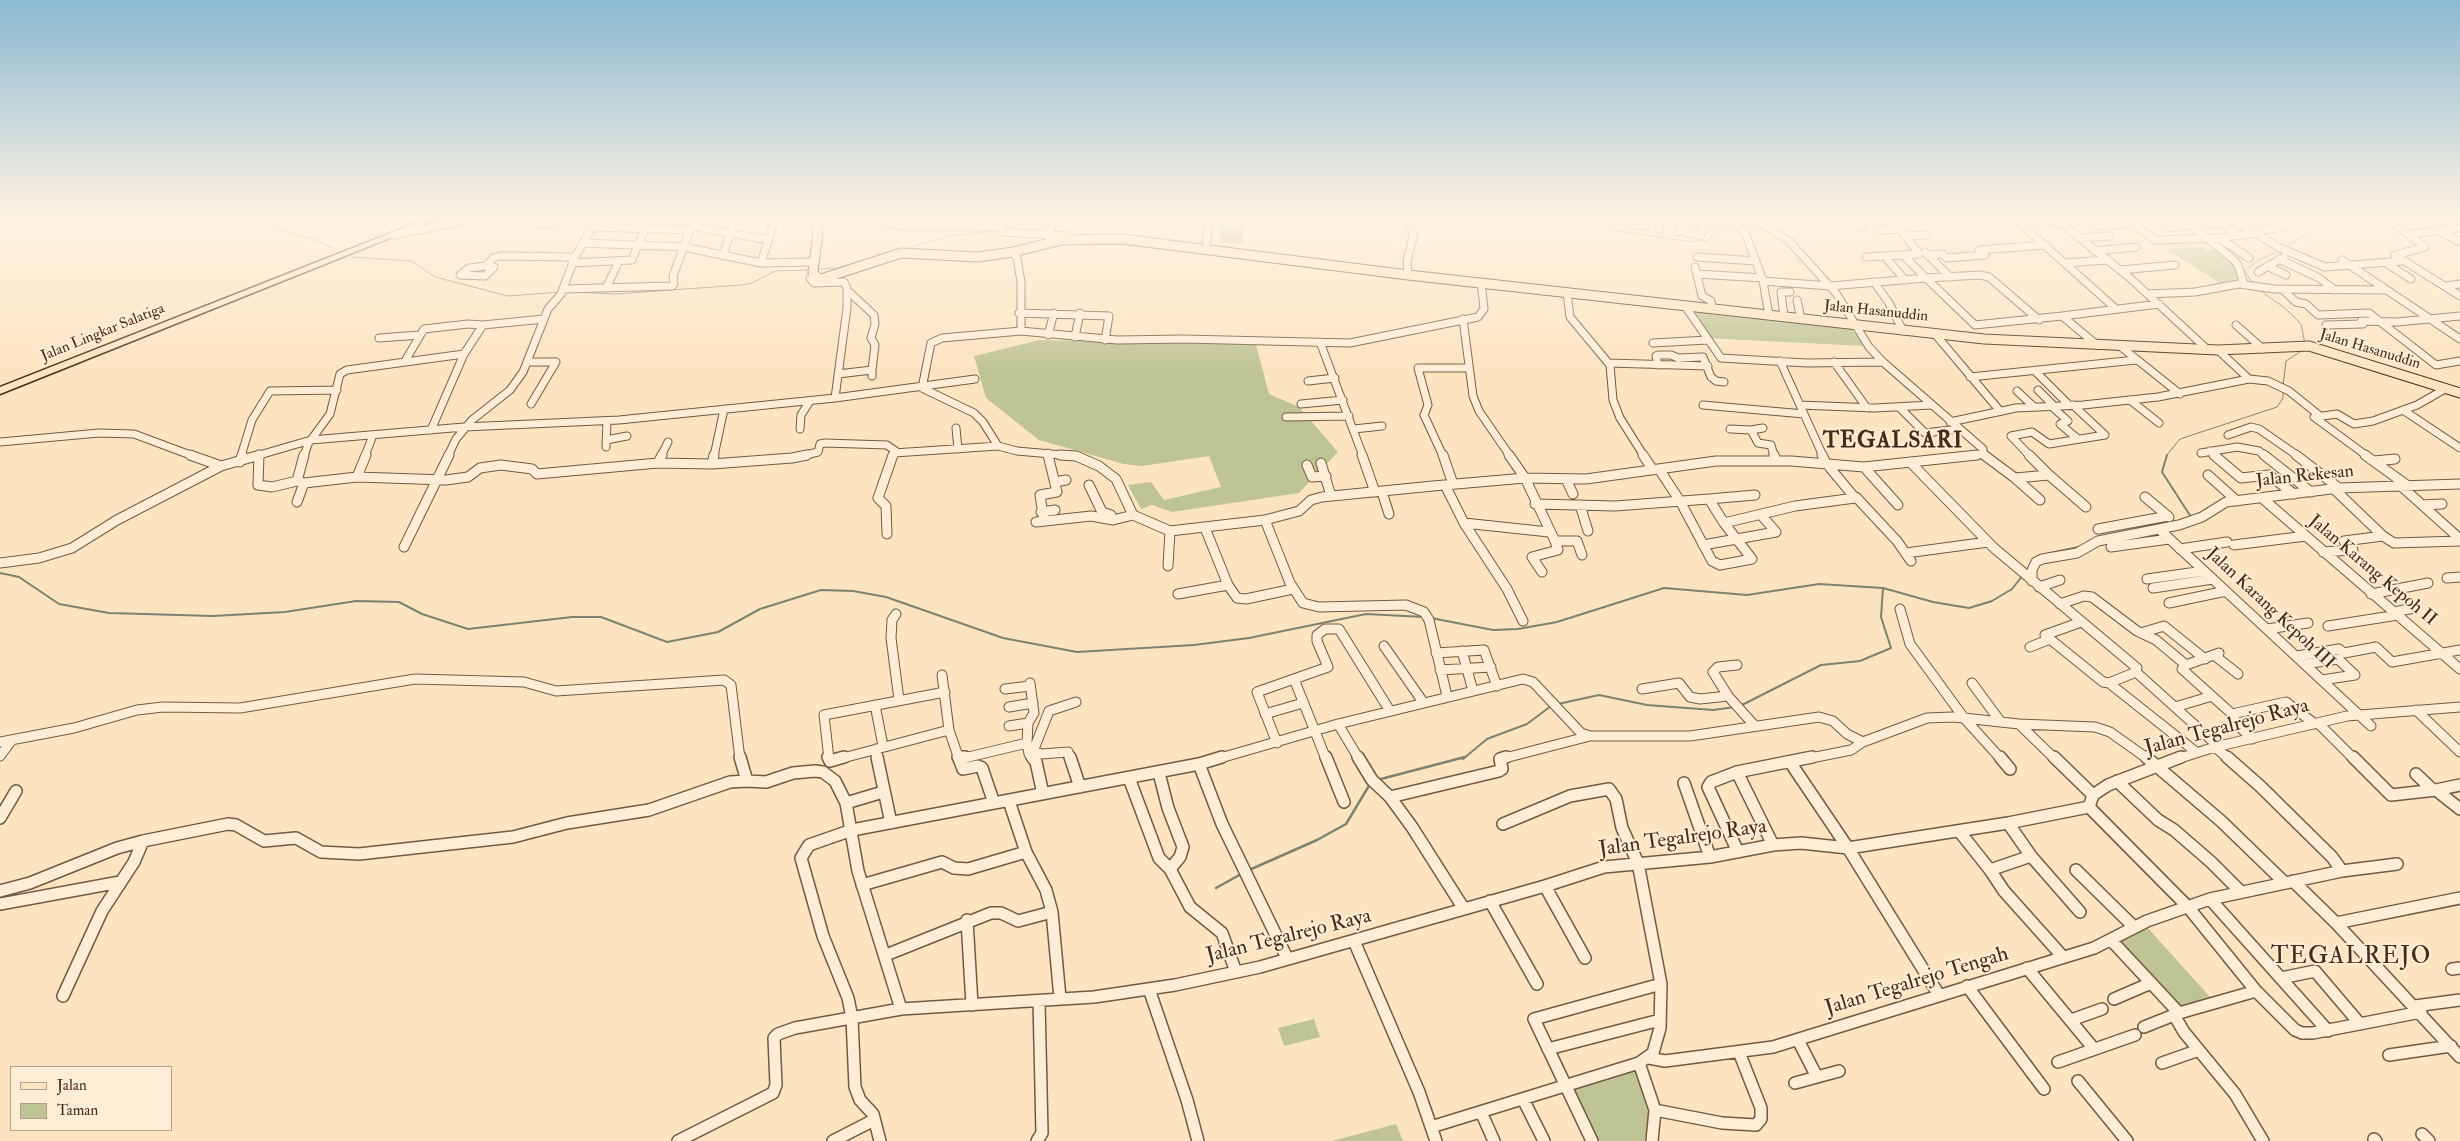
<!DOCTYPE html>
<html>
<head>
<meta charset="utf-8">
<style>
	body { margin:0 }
	#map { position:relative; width:2460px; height:1141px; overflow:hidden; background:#fce4c1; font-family:"IM FELL Double Pica",serif }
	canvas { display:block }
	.legend { position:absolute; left:10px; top:1066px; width:162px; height:65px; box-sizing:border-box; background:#fdedd7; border:1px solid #b49f8a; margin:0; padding:6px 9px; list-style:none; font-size:15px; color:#472b16 }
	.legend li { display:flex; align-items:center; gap:10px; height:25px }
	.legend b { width:25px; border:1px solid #b49f8a }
</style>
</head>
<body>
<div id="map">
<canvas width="2460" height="1141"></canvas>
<ul class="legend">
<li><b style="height:6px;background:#fce4c1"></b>Jalan</li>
<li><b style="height:14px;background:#bec493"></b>Taman</li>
</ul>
</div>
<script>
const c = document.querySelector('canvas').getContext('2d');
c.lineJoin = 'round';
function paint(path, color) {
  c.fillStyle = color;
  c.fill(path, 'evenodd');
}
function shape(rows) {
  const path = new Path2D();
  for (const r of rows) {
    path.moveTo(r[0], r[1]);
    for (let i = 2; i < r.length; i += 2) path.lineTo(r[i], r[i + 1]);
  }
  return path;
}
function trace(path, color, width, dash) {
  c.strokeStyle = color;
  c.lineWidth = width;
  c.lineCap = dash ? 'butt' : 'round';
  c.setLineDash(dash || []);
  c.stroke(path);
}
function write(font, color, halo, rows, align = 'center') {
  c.font = font + ' "IM FELL Double Pica",serif';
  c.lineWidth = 4;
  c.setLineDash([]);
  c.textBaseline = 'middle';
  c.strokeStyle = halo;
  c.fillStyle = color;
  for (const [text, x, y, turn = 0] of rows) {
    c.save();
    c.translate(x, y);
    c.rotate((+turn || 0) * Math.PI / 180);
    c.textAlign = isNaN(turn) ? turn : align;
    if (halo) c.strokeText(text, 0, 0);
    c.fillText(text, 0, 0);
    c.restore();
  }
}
const green = shape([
	[1219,226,1243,226,1243,243,1220,243],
	[2202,247,2206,250,2216,250,2232,261,2240,283,2220,283,2166,249],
	[1687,308,1849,325,1865,346,1705,338],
	[1040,340,1256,345,1269,394,1299,407,1338,452,1299,493,1172,512,1152,505,1141,509,1128,485,1151,482,1164,500,1221,487,1209,456,1142,466,1124,464,1039,440,986,398,974,356],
	[2146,926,2210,997,2177,1009,2114,941],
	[1314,1019,1320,1037,1284,1046,1278,1028],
	[1636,1069,1649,1110,1645,1141,1599,1141,1573,1089],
	[1396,1124,1403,1141,1332,1141]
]);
const streamFar2 = shape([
	[22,216,36,218,78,216],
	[212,216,223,220,266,226,310,238,333,248],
	[1573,216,1619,231,1692,242,1708,240,1731,223],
	[1776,216,1828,225,1841,223,1854,216],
	[1004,229,1025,216],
	[2285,247,2310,232,2297,216],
	[904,249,950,236,999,231],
	[351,257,412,261,435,277,508,296,561,292],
	[817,269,837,268,866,260],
	[2254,285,2245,271,2257,261,2281,250],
	[2259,290,2285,308,2301,324,2305,344],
	[570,292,616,294,741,285,752,283,775,271,809,270],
	[2283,386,2286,361,2303,350],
	[2166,456,2180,439,2277,407,2283,398,2283,390]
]);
const streamFar1 = shape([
	[2167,455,2162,472,2191,517],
	[2046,554,2083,546],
	[0,573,19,577,59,604,109,613,213,616,285,612,356,601,399,602,422,614,468,629,572,617,601,617,667,642,718,632,760,609,821,590,853,591,886,597,1003,638,1077,652,1194,645,1249,638,1366,614,1424,617],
	[1431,618,1493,630,1518,629,1557,622,1664,588,1747,595,1819,584,1883,588,1933,602,1969,608,1992,601,2012,589,2023,575],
	[1558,704,1599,695,1647,705,1713,710,1735,707],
	[1742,705,1821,665,1860,661,1891,648,1881,617,1883,588],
	[1463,759,1487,739,1527,724,1551,706]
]);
const stream = shape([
	[1377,780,1465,757],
	[1249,870,1317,840,1346,824,1370,784],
	[1216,888,1243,873]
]);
const minorFar2 = shape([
	[522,216,524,218,542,218],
	[543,216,538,224,559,222,564,216],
	[585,216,585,220,596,219],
	[651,216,694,217],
	[753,216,775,220],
	[857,216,900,226,999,227],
	[1009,216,999,227,1003,232,1069,236],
	[1627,216,1630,225,1646,226],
	[1653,216,1678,216],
	[1678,216,1681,222,1719,222,1732,216],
	[1740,216,1768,227,1790,242,1836,293,1869,347,1883,362,1983,449,1983,454,1966,456],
	[1798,216,1817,218,1841,216],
	[2121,216,2156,240,2218,238,2255,233],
	[2179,216,2233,259,2238,265,2244,284],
	[2226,216,2280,248,2325,267,2403,261],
	[2384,216,2425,247,2395,255,2460,296],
	[2434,216,2457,228],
	[2013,217,2051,221,2064,225,2130,278,2208,350],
	[2013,217,2115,308],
	[2082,217,2095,216],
	[1728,218,1737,224,1746,235,1763,281],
	[2232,219,2263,217],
	[2127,220,2147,218],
	[1688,222,1685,232,1700,236,1706,222],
	[2212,224,2222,224,2238,235],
	[690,226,769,240],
	[2095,226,2132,224],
	[592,227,689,230],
	[1861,228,1868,216],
	[2165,228,2191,225],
	[1659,230,1658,223,1667,221,1666,219],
	[1881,230,1901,229],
	[2439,231,2460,242],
	[1678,232,1681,221],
	[2253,232,2284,227],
	[2410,234,2460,228],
	[393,235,489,216],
	[1047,236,1055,218,1063,217],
	[1906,236,1927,235],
	[2079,238,2110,236],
	[2219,238,2249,258],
	[583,243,684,247,761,263,813,262],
	[1206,249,1209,216],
	[2094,251,2136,247],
	[1013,252,1017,258,1021,282,1021,331],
	[1925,252,1950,277],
	[1903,255,1926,278,1980,275,1989,277,2039,320],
	[1928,255,1943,254,1947,258,1985,255,1979,250,2046,245],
	[723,256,735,216],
	[1697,257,1756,261],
	[1866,257,1919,254,1890,216],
	[1887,259,1905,280],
	[2279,259,2319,278,2335,290],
	[2342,260,2460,339],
	[572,263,632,260,644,231,647,216],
	[761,263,776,216],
	[2065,263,2107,260],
	[2386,263,2411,279],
	[486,266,494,267,485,276,460,275,469,268,486,266],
	[486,266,493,258,500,256,575,257],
	[2267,266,2286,275],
	[1695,267,1702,296,1711,301,1712,309],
	[2120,270,2175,265],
	[2258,272,2284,257],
	[1697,274,1762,278],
	[1408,275,1407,261,1413,238,1413,233,1409,228],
	[1874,282,1889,303,1903,331],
	[2447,286,2460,284],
	[606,288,619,261],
	[563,289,672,286,674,284,673,276,695,216],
	[2282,289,2296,302,2306,304,2318,315,2369,313,2436,365,2460,361],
	[847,290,874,315,875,324,871,338,875,345,872,370],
	[1567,293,1570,317,1610,365,1613,400,1620,418,1644,456],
	[2148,294,2195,292,2239,284,2274,289,2384,290],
	[1797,300,1801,319],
	[1685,306,1721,358,1806,363,1883,362],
	[1019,313,1109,316,1105,340],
	[1769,315,1763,281,1830,286,1926,278,1975,325,2062,316,2097,345],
	[2062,316,2159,304],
	[1784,317,1781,292,1790,292],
	[1463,319,1473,396,1479,411,1510,456],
	[2236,325,2263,349],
	[2326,325,2363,324,2361,321,2397,322,2460,316],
	[1935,334,2000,411],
	[1048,335,1054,313],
	[1075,337,1080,313],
	[379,338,420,335],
	[1320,342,1363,456],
	[1653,343,1707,340],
	[2120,346,2180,394],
	[2218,350,2249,379],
	[405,361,424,329,468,324,483,325],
	[1780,361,1823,456],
	[528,362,556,362,531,404],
	[1834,362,1867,408],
	[1609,363,1708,366],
	[1658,365,1656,356,1658,355,1671,355,1678,358,1703,357,1711,377,1716,381,1724,382],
	[2035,371,2069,405],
	[838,374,872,370,872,376],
	[1970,377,2136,360],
	[1308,381,1335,378],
	[2038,390,2053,405],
	[2017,391,2033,406],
	[835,398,975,379],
	[2130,400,2159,423],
	[1301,404,1343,400],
	[1703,405,1804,414],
	[1800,405,1875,408,1931,405],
	[2050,405,2068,421,2060,424,2078,439],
	[1899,407,1925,433,1958,429],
	[2403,410,2460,448],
	[1286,417,1349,416],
	[2314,417,2367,456],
	[2316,417,2337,414,2354,424,2373,421,2417,405,2445,389],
	[1950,422,2016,408,2083,405,2158,397,2249,379,2268,381,2289,391,2320,416],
	[956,428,958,449],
	[1763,428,1751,430,1758,443,1771,445,1774,456],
	[800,429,801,415,810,401],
	[1354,429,1382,426],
	[1730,429,1751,430],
	[431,430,464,354,483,325,544,319],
	[2228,435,2251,427,2259,429,2298,456],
	[606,440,627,436],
	[0,442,99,433,134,434,193,456],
	[606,447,607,421],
	[2210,451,2216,456],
	[1048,453,1049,456],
	[2201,453,2237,447,2259,451,2265,456],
	[1983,454,1985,456],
	[241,456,252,420,270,391,337,390],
	[256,456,311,440,464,427,619,420,835,398,847,308,847,288,844,282,814,283,810,278,815,275],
	[304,456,308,444,330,414,340,374,347,370,464,354],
	[365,456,373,435],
	[448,456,456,439,472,420,510,390,523,372,548,309,561,294,575,257,599,216],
	[661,456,668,442],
	[714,456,724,409],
	[801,456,818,452,820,444,825,443,887,445,897,452],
	[893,456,894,453,998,446],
	[1074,456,1017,451,998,446,983,422,974,413,922,388,931,343,942,338,1021,331,1117,340,1184,339,1350,343,1478,317,1484,309,1481,282],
	[1443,456,1424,415,1428,405,1418,368,1469,368],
	[2030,456,2011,436,2032,432,2049,444,2105,435,2073,405]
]);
const minorFar1 = shape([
	[190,455,221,466,260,455],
	[259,455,258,485,272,487,297,481],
	[304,455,297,481,304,483,357,477,446,480,468,477,480,468,501,465,532,469,537,474,658,463,712,464,714,455],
	[1060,455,1076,456,1099,466,1116,479,1133,515,1170,531,1265,520,1299,511,1311,500,1322,497,1433,486,1525,478,1586,479,1716,461,1791,461,1864,467,1977,455],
	[1362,455,1375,492],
	[1443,455,1453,484],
	[1509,455,1525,478,1555,541,1577,541,1582,555],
	[1643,455,1653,470],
	[1774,455,1776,461],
	[1984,455,2015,478,2049,475,2086,507],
	[2029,455,2049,475],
	[2214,455,2241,478,2269,475,2294,494],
	[2264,455,2311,492],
	[2296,455,2339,488],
	[2365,455,2408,486],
	[2374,461,2395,459],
	[240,462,242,455],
	[1910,462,1994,548,2137,668,2136,672,2109,683,2196,752],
	[658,463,662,455],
	[1321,463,1331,496],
	[712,464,792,458,807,455],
	[1307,465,1312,477,1326,476],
	[1864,467,1898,505],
	[1659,469,1680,501,1712,561,1720,565,1752,559,1724,523,1795,506,1855,498,1826,463,1822,455],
	[2208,475,2237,501],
	[357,477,366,455],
	[2015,478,2040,500],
	[1566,479,1573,494],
	[1055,482,1066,480],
	[1089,485,1102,512,1111,515],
	[1445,485,1464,523,1507,589,1523,621],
	[2401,486,2460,539],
	[2334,489,2383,536,2394,543,2460,541],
	[1382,492,1389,514],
	[1856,497,1897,541,1911,561],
	[2145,497,2169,517],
	[2262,498,2460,669],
	[1709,499,1755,495],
	[297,502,304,483],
	[1535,504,1615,506,1709,499,1724,523],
	[1580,505,1588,531],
	[2422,505,2442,504],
	[1041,512,1055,510],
	[1265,520,1290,583,1303,603,1319,607,1406,605,1424,612,1429,620,1447,696],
	[1044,521,1040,495,1057,492,1048,455],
	[1036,522,1091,516,1113,520,1133,515],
	[1464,523,1549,532],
	[1205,528,1228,585,1237,598,1246,599,1293,589],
	[2098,529,2168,516],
	[2159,529,2371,726],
	[887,534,886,506,878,498,893,455],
	[1703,545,1776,532,1762,516],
	[2234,545,2306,536],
	[404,547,449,455],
	[2111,547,2169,539],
	[2180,549,2227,542],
	[2323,552,2353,550,2344,541,2383,536],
	[1906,553,1988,542],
	[0,563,39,558,72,548,117,520,221,466],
	[1168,566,1170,531],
	[1542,572,1532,557,1558,550,1555,541],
	[2447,578,2460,577],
	[2147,579,2204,571],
	[2032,581,2032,570,2036,562,2042,559,2077,553,2098,541,2179,525,2202,517,2226,502,2339,488,2460,484],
	[2039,587,2060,580],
	[2153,588,2213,579],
	[1178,594,1228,585],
	[2371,594,2428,583],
	[2169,603,2226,591],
	[2060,604,2084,596,2092,597,2137,631,2156,640,2186,665],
	[1900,609,1910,644,1964,718,2019,724,2095,727,2110,732,2148,759],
	[2394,612,2414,608],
	[896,614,892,620,891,638,899,700],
	[2328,626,2398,615],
	[2267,629,2308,623],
	[2141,633,2164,626,2205,659],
	[2045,635,2103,682,2109,683],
	[2045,635,2081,622],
	[1384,646,1423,702],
	[2030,647,2050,639],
	[1462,651,1473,691],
	[1436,653,1484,650,1497,686],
	[2219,653,2186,665,2182,669,2232,714,2237,724,2252,739],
	[2214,655,2238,674],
	[2297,656,2339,649,2344,653,2376,647,2392,662,2460,650],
	[2305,664,2338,659,2355,675,2322,680],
	[1737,665,1718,667,1713,672,1728,696,1754,725],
	[1440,670,1491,667],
	[2136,672,2218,746],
	[942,675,949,730,959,759],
	[1294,679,1326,759],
	[1030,683,1034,713,1028,723,1027,743,1029,754,1033,759],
	[1972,683,2000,721],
	[1005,689,1030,686],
	[1642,689,1679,683,1690,697,1700,699,1728,696],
	[875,705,883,746],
	[1009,707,1033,703],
	[2175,707,2212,696],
	[2416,710,2460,752],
	[1265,714,1303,703],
	[2232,714,2286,702,2315,724],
	[2318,723,2354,759],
	[1338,724,1359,759],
	[2019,724,2055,759],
	[1009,726,1028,723],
	[0,742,74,728,137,710,163,707,240,708,415,679,524,682,556,691,724,680,731,685,740,759],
	[1277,743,1257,692,1328,667,1317,641,1317,635,1325,629,1339,629,1390,711],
	[2215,747,2229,759],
	[876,749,878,759],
	[0,756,12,740],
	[829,759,824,715,945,692],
	[839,759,949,730],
	[960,759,1027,743],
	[1070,759,1068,752,1042,754,1037,753,1034,749,1049,711,1076,702],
	[1217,759,1338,724,1523,679,1533,682,1581,733,1590,736,1690,736,1819,717,1833,721,1847,734,1863,742,1927,718,1952,717,1964,718,2001,759],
	[1501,759,1590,736],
	[1806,759,1851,750,1863,742],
	[2177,759,2215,747,2347,716,2460,707]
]);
const minor = shape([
	[740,757,747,781,766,782,793,773,815,771,823,772,835,781,846,803,858,871,901,1009],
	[828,757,830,761,844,757],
	[877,757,891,823],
	[958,757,965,757],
	[1032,757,1036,762,1043,794],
	[1070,757,1080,787],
	[1326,757,1344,802],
	[1358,757,1372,780,1390,797,1412,827,1464,909],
	[2000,757,2010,769],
	[2054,757,2093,795],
	[2146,757,2221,821,2285,883],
	[2353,757,2391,795,2436,790,2460,809],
	[959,759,963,769,978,766,982,768,994,803],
	[1790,762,1848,848,1939,995],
	[1199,764,1222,824,1287,958],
	[1737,772,1773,845],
	[1159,773,1168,808,1183,847,1180,857,1170,869,1190,907,1222,933,1236,972],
	[2416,774,2433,790],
	[1129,778,1159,858,1170,869],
	[2117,781,2158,820,2174,830,2211,862,2240,891],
	[1684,783,1710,857],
	[2436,790,2460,785],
	[1390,797,1499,771,1502,769,1500,759,1506,757],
	[1009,801,1026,852,1046,890,1052,912,1060,998],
	[846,803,883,792],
	[2089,807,2188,907,2256,991,2295,1030,2302,1033,2313,1033,2421,1012],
	[0,818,16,791],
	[2008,823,2031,856,1990,870,2004,891,2063,957],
	[1503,824,1570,796,1609,789,1616,799,1622,828,1638,863,1661,984,1660,1028,1653,1053,1639,1063,1655,1110,1652,1141],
	[1959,831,1990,870],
	[143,841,228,824,236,825,264,841,296,838,321,852,359,854,513,837,567,823,649,810,730,782,747,781],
	[1738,852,1708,787,1711,782,1737,772,1812,757],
	[2031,856,2080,912],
	[2076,870,2134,927],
	[2342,871,2397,864],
	[2293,881,2336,923,2460,898],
	[862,885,942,862,954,868,968,869,1026,852],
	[1545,886,1585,958],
	[0,891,30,883,117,848,143,841,134,862,102,911,63,996],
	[2210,899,2328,1031],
	[1490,901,1537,984],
	[0,904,120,882],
	[967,920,972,1005],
	[2336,923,2460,1057],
	[2111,940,2179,1013,2174,1015,2184,1032,2235,1094,2263,1141],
	[1354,941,1419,1092,1436,1141],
	[886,955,991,913,1001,913,1018,921,1052,912],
	[2027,968,2094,1049],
	[2452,969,2460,968],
	[2281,978,2315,971,2360,1024],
	[1967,986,2044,1089],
	[1149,989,1187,1100,1198,1141],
	[2114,999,2151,983],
	[2415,1006,2460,1000],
	[2179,1013,2256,991],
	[2071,1020,2102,1009],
	[2144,1027,2174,1015],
	[1798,1040,1817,1077,1839,1071],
	[1548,1049,1660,1020],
	[2389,1055,2451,1046],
	[1649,1058,1665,1061,1773,1047,2094,948,2147,921,2210,899,2342,871,2332,857,2260,786,2227,757],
	[2058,1062,2135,1035],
	[2162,1063,2199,1050],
	[2078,1081,2127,1141],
	[1795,1083,1817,1077],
	[1523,1099,1544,1141],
	[1655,1110,1722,1123,1756,1125,1761,1119,1761,1108,1739,1052],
	[1481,1112,1494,1141],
	[1431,1127,1639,1063],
	[2422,1134,2429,1141],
	[2374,1139,2376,1141],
	[678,1141,773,1093,776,1085,774,1038,778,1034,795,1028,901,1009,1094,997,1175,985,1260,967,1545,886,1604,867,1710,857,1773,845,1801,843,1848,848,2008,823,2089,807,2093,795,2108,785,2181,757],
	[833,1141,874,1120],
	[880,1141,873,1114,860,1100,855,1087,852,1018,848,998,823,936,801,858,809,845,852,830,1199,764,1222,757],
	[1037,1141,1042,1133,1039,1001],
	[1592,1141,1534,1019,1661,984]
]);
const major = shape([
	[813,216,818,232,813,272,816,277,821,279,901,253,977,257,1013,252,1062,240,1122,239,1408,275,1984,339,2218,350,2309,346,2460,393]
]);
const highway = shape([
	[434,216,445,216,0,394,0,387,434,216]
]);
const farStreetnames = [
	["Jalan Hasanuddin",1876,312,6],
	["Jalan Lingkar Salatiga",103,333,-22],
	["Jalan Hasanuddin",2370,350,17]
];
const streetNames = [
	["Jalan Rekesan",2305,477,-6],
	["Jalan Karang Kepoh II",2372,571,40],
	["Jalan Karang Kepoh III",2270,609,43]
];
const nearStreetnames = [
	["Jalan Tegalrejo Raya",2227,728,-15],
	["Jalan Tegalrejo Raya",1683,839,-8],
	["Jalan Tegalrejo Raya",1289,937,-14],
	["Jalan Tegalrejo Tengah",1917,982,-17]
];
const districtNames = [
	["TEGALSARI",1893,442]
];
const nearQuarternames = [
	["TEGALREJO",2351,958]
];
paint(green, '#bec493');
trace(streamFar2, '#7c8471', 1);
trace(streamFar1, '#7c8471', 2);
trace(stream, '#7c8471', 2.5);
trace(minorFar2, '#745941', 9);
trace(minorFar1, '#745941', 11);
trace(minor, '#745941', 14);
trace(major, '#472b16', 11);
trace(highway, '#472b16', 3);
trace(minorFar2, '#fdedd7', 7);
trace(minorFar1, '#fdedd7', 9);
trace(minor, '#fdedd7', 11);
trace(major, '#fce4c1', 9);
paint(highway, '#fce4c1');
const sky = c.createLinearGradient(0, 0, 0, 375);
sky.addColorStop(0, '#8bb8d0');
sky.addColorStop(0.58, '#fef3e3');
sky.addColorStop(1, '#fef3e300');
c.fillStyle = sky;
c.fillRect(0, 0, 2460, 375);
write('15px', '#472b16', '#fdedd7', farStreetnames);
write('18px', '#472b16', '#fdedd7', streetNames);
write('21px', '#472b16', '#fdedd7', nearStreetnames);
c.letterSpacing = '1px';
write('bold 22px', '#472b16', '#fdedd7', districtNames);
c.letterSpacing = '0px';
c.letterSpacing = '1px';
write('24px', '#472b16', '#fdedd7', nearQuarternames);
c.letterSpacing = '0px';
</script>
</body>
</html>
